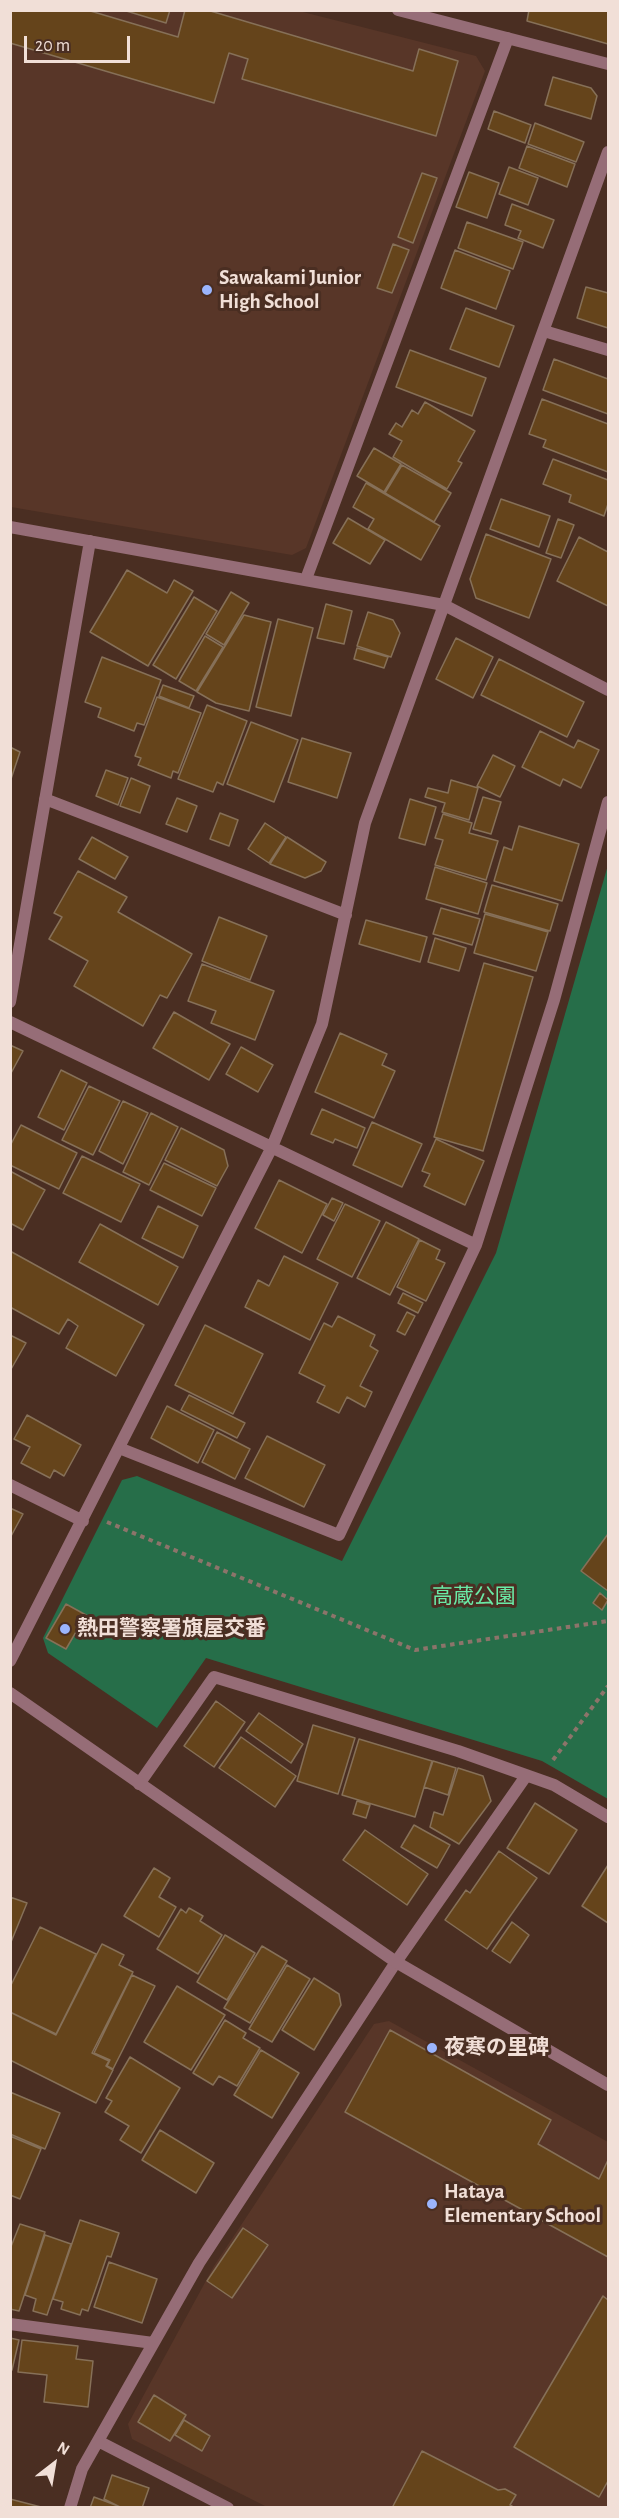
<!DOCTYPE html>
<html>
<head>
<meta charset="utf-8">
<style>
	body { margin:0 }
	#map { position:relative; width:619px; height:2518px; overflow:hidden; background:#4a2e22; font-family:"Alegreya Sans",sans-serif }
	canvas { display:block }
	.frame { position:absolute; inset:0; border:12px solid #f1dfd7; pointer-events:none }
	.north { position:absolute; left:24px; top:2434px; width:60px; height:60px; -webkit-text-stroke:4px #4a2e22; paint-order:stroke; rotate:31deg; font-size:16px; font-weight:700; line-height:24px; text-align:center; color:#f1dfd7 }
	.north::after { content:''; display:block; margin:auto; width:21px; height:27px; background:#f1dfd7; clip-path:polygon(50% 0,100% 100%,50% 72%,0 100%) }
	.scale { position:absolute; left:24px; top:36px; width:106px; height:27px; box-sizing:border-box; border:3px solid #f1dfd7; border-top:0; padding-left:8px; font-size:18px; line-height:21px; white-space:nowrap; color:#f1dfd7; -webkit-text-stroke:4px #4a2e22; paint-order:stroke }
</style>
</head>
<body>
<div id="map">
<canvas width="619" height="2518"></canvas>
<div class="frame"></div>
<div class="north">N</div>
<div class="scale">20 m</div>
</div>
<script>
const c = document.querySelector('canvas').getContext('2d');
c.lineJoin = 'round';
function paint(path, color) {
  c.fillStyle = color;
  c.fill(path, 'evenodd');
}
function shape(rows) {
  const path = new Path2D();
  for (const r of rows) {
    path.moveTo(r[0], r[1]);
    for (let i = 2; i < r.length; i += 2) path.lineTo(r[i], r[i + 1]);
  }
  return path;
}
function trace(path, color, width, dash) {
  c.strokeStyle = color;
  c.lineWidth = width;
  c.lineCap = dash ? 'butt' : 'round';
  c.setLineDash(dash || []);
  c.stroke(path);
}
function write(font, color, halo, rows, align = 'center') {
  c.font = font + ' "Alegreya Sans","Noto Sans JP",sans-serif';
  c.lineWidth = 6;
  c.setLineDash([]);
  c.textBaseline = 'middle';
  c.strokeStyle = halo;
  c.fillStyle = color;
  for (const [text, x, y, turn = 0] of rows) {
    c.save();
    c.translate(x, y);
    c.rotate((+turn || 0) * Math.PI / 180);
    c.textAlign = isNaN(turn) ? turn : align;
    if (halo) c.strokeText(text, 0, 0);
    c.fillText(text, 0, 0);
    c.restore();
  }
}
const built = shape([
	[10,11,299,11,476,56,485,71,306,548,292,555,11,507],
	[389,2021,608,2142,608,2507,267,2507,132,2439,128,2424,214,2266,374,2024]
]);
const green = shape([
	[608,865,608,1799,542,1761,206,1658,157,1728,48,1653,43,1638,122,1480,137,1476,342,1561,496,1253]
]);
const building = shape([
	[10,10,87,10,178,37,185,10,207,10,413,71,419,49,458,61,436,136,242,79,248,59,229,53,214,103,10,43,10,10],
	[123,10,170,10,166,23,123,10],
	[529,10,608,10,608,44,527,21,529,10],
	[553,77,591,88,597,96,591,119,545,105,553,77],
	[494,111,531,125,525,143,488,129,494,111],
	[535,123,584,142,576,162,528,144,535,123],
	[527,146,575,164,567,187,519,168,527,146],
	[509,167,538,178,528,205,499,194,509,167],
	[469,172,499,183,487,218,456,207,469,172],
	[422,173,437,178,413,243,398,237,422,173],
	[512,204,554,220,543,248,518,238,521,231,505,225,512,204],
	[467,222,523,242,513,269,458,248,467,222],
	[393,244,409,250,392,293,377,288,393,244],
	[455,250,510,271,496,309,441,288,455,250],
	[586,287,608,293,608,328,577,318,586,287],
	[466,308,514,326,499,367,450,349,466,308],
	[410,350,486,378,472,416,396,387,410,350],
	[554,359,608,379,608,414,543,390,554,359],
	[542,399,608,424,608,472,543,447,546,440,529,434,542,399],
	[425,402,475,431,458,461,462,463,447,489,393,457,402,441,389,434,396,423,402,427,412,410,418,414,425,402],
	[374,448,401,464,384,492,357,476,374,448],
	[553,459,608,480,608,504,604,516,569,502,571,495,543,484,553,459],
	[402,465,451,493,434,522,385,493,402,465],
	[366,483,440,526,421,560,368,529,374,519,353,507,366,483],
	[501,499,550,516,539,547,490,529,501,499],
	[348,518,385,540,370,564,333,543,348,518],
	[558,519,574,525,561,558,546,553,558,519],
	[486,534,551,559,529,618,476,598,470,579,486,534],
	[579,537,608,552,608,606,557,581,579,537],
	[127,570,167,593,174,580,193,591,148,666,90,632,127,570],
	[231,592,249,603,224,645,206,634,231,592],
	[194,597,217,611,176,679,153,665,194,597],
	[326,604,352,611,344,644,317,638,326,604],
	[368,612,393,620,400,633,391,657,357,646,368,612],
	[244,615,271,622,249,711,216,703,197,692,244,615],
	[278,619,313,628,291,716,256,707,278,619],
	[205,636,223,647,196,691,179,681,205,636],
	[456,638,493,657,473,698,436,679,456,638],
	[357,648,388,657,384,668,354,659,357,648],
	[102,657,161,680,144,725,137,723,134,731,98,717,101,708,85,702,102,657],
	[499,659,584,702,567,737,481,695,499,659],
	[163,685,194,696,189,708,159,696,163,685],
	[157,697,201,713,178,773,173,771,171,778,138,765,141,758,135,756,157,697],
	[207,705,247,721,223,785,217,782,213,792,178,779,207,705],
	[251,722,298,740,274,802,227,784,251,722],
	[540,731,574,748,578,740,599,750,581,788,563,779,560,786,522,767,540,731],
	[302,738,351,753,337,798,288,782,302,738],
	[10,747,20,752,10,782,10,747],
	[493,755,515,766,500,797,477,786,493,755],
	[106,770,128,778,118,805,96,796,106,770],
	[131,778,150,786,140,813,120,806,131,778],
	[451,780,478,788,469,820,442,812,445,803,425,797,428,788,448,793,451,780],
	[483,797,501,802,491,834,473,829,483,797],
	[177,798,197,806,187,832,166,824,177,798],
	[410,799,436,807,425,845,399,838,410,799],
	[220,813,238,820,229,846,210,839,220,813],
	[443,814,472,823,469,833,498,841,486,880,435,865,443,840,435,838,443,814],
	[265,823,286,837,269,863,248,849,265,823],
	[519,826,579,844,562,901,494,881,504,847,512,850,519,826],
	[92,837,128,857,115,879,79,859,92,837],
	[287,837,326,862,321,871,305,878,270,864,287,837],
	[435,867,487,883,478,914,426,899,435,867],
	[78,871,127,897,118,912,192,954,167,998,160,995,143,1026,74,986,88,961,49,939,62,917,54,913,78,871],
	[492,885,558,904,550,931,484,912,492,885],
	[441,908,480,919,472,945,433,934,441,908],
	[485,914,548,932,536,971,474,953,485,914],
	[219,917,267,936,250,980,202,961,219,917],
	[366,920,427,937,420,962,359,944,366,920],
	[435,938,466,948,459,971,428,962,435,938],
	[484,963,533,977,483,1151,434,1137,484,963],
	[202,964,274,991,255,1040,211,1023,216,1011,188,1001,202,964],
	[174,1012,230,1044,209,1080,153,1048,174,1012],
	[340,1033,387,1054,382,1065,395,1071,374,1118,315,1092,340,1033],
	[10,1045,23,1051,10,1075,10,1045],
	[241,1047,273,1065,258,1092,226,1074,241,1047],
	[61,1070,87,1083,64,1130,38,1117,61,1070],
	[89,1086,120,1101,93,1155,62,1140,89,1086],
	[123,1101,148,1113,123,1164,99,1151,123,1101],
	[322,1109,365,1128,357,1148,335,1139,333,1143,311,1134,322,1109],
	[151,1113,178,1127,149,1185,123,1172,151,1113],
	[372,1122,422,1144,402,1187,353,1165,372,1122],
	[21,1125,77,1153,59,1189,10,1165,10,1146,21,1125],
	[181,1128,224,1150,228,1166,217,1186,165,1160,181,1128],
	[436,1139,484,1161,465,1205,424,1186,430,1174,422,1171,436,1139],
	[82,1156,140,1184,121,1222,63,1193,82,1156],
	[164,1163,216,1188,202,1216,150,1190,164,1163],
	[10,1171,45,1190,23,1230,10,1223,10,1171],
	[279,1180,327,1204,302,1253,255,1228,279,1180],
	[332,1198,343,1203,334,1221,323,1215,332,1198],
	[345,1204,380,1221,352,1277,317,1259,345,1204],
	[158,1206,198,1226,183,1258,142,1238,158,1206],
	[386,1222,419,1239,390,1295,357,1278,386,1222],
	[100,1224,178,1267,158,1305,79,1262,100,1224],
	[420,1240,440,1250,436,1259,445,1263,426,1301,397,1287,420,1240],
	[10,1251,144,1325,116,1376,66,1348,78,1326,68,1319,59,1334,10,1307,10,1251],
	[284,1256,338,1283,310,1340,245,1307,258,1280,269,1286,284,1256],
	[403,1293,423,1303,418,1313,398,1303,403,1293],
	[407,1312,415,1316,405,1335,397,1331,407,1312],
	[338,1316,375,1335,370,1346,378,1351,360,1386,372,1392,365,1407,347,1397,339,1413,317,1402,325,1386,299,1373,324,1323,332,1327,338,1316],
	[205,1325,263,1354,233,1414,175,1385,205,1325],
	[10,1335,26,1343,10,1371,10,1335],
	[189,1395,245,1423,237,1438,181,1410,189,1395],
	[167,1406,214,1430,198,1463,151,1438,167,1406],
	[27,1415,81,1445,64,1476,54,1470,50,1478,21,1463,30,1447,14,1439,27,1415],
	[217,1432,250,1449,235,1479,202,1462,217,1432],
	[267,1436,325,1465,304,1507,245,1478,267,1436],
	[10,1508,23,1514,10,1538,10,1508],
	[608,1534,608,1591,581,1571,608,1534],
	[600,1593,608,1600,602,1610,593,1603,600,1593],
	[66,1604,86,1615,66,1649,46,1638,66,1604],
	[216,1701,245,1722,214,1767,184,1746,216,1701],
	[259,1713,303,1744,291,1763,246,1731,259,1713],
	[313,1725,355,1738,338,1794,297,1781,313,1725],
	[241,1737,296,1776,275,1807,219,1768,241,1737],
	[359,1739,432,1761,415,1817,342,1795,359,1739],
	[433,1761,456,1768,448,1795,424,1787,433,1761],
	[458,1768,483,1776,491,1801,459,1844,430,1827,434,1812,443,1815,458,1768],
	[357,1801,370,1805,366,1818,353,1814,357,1801],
	[535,1803,577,1830,549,1874,507,1848,535,1803],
	[414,1825,450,1845,437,1868,401,1847,414,1825],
	[365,1830,428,1874,407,1905,343,1860,365,1830],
	[499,1851,537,1878,487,1949,445,1920,466,1890,470,1893,499,1851],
	[608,1865,608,1923,582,1906,608,1865],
	[154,1868,170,1878,159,1897,176,1907,159,1937,124,1916,154,1868],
	[10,1897,27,1903,11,1942,10,1942,10,1897],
	[189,1908,203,1916,200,1921,222,1935,198,1974,157,1949,181,1909,186,1913,189,1908],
	[512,1922,529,1935,510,1963,492,1951,512,1922],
	[40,1927,96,1954,56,2034,10,2012,10,1987,40,1927],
	[225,1935,255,1953,227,2000,197,1982,225,1935],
	[102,1944,124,1955,119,1965,133,1972,92,2053,109,2061,106,2066,113,2070,96,2103,10,2060,10,2012,56,2035,102,1944],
	[262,1946,287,1961,250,2023,224,2008,262,1946],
	[287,1965,310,1979,272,2042,249,2029,287,1965],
	[132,1975,155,1986,113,2069,107,2066,110,2060,94,2053,132,1975],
	[314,1978,339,1994,341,2005,314,2050,282,2030,314,1978],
	[177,1986,225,2015,191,2070,144,2042,177,1986],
	[225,2020,246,2033,243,2038,260,2048,237,2086,219,2076,213,2085,193,2073,225,2020],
	[390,2030,551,2120,538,2144,599,2179,608,2160,608,2257,345,2112,390,2030],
	[261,2050,299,2073,272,2118,234,2095,261,2050],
	[130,2057,180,2088,141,2153,120,2140,129,2126,105,2112,112,2101,106,2098,130,2057],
	[10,2092,60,2113,45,2149,10,2134,10,2092],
	[160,2130,214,2163,196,2193,142,2160,160,2130],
	[10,2136,41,2149,20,2199,10,2195,10,2136],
	[80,2220,119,2233,111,2257,107,2256,88,2311,82,2309,80,2315,61,2309,63,2302,53,2299,80,2220],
	[20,2224,45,2232,19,2311,10,2309,10,2249,20,2224],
	[243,2228,268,2245,232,2298,207,2281,243,2228],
	[45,2235,71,2244,47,2315,33,2311,36,2299,25,2295,45,2235],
	[109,2262,157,2279,142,2323,94,2307,109,2262],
	[603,2296,608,2300,608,2481,599,2497,514,2447,603,2296],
	[10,2338,19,2340,12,2370,10,2370,10,2338],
	[22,2340,78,2346,76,2359,93,2361,88,2407,44,2402,47,2375,18,2372,22,2340],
	[154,2395,186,2415,170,2441,138,2422,154,2395],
	[184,2420,210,2436,202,2451,175,2435,184,2420],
	[422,2451,498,2490,505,2489,516,2495,510,2505,515,2508,392,2508,422,2451],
	[112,2475,149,2488,142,2508,122,2508,104,2499,112,2475],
	[94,2497,118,2506,118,2508,90,2508,94,2497],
	[10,2499,41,2507,41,2508,10,2508,10,2499]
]);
const path = shape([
	[107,1522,415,1650,608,1621],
	[553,1760,608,1686]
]);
const minor = shape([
	[398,10,608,64],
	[544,331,608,350],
	[10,527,444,605,608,690],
	[306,579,508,38],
	[45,799,346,915],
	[10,1002,90,541],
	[10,1022,476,1245],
	[119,1448,339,1535,476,1245,554,1000,608,802],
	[10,1485,83,1521],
	[10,1661,272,1147,322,1024,365,823,608,152],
	[139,1784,214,1677,458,1751,554,1785,608,1817],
	[10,2324,153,2343],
	[98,2441,228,2508],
	[70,2508,82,2469,199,2263,396,1962,526,1776]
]);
const tertiary = shape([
	[10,1693,396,1962,608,2085]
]);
const markers = [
	[207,290,6,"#9bb5fd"],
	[65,1629,6,"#9bb5fd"],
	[432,2048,6,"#9bb5fd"],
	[432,2204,6,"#9bb5fd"]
];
const poiNames = [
	["Sawakami Junior",219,278],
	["High School",219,302],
	["熱田警察署旗屋交番",77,1629],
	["夜寒の里碑",444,2048],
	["Hataya",444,2192],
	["Elementary School",444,2216]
];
const parkNames = [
	["高蔵公園",474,1597]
];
paint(built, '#583628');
paint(green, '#266e49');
paint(building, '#65441b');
trace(building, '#867058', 1.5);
trace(path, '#8c746a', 4, [4.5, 4.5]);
trace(minor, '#966d77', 12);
trace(tertiary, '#966d77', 12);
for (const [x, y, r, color] of markers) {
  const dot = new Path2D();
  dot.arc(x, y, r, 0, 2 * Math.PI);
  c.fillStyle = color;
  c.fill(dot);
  trace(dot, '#4a2e22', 2);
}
write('bold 21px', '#f1dfd7', '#4a2e22', poiNames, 'left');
write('21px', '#6aeaa6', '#4a2e22', parkNames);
</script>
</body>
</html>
